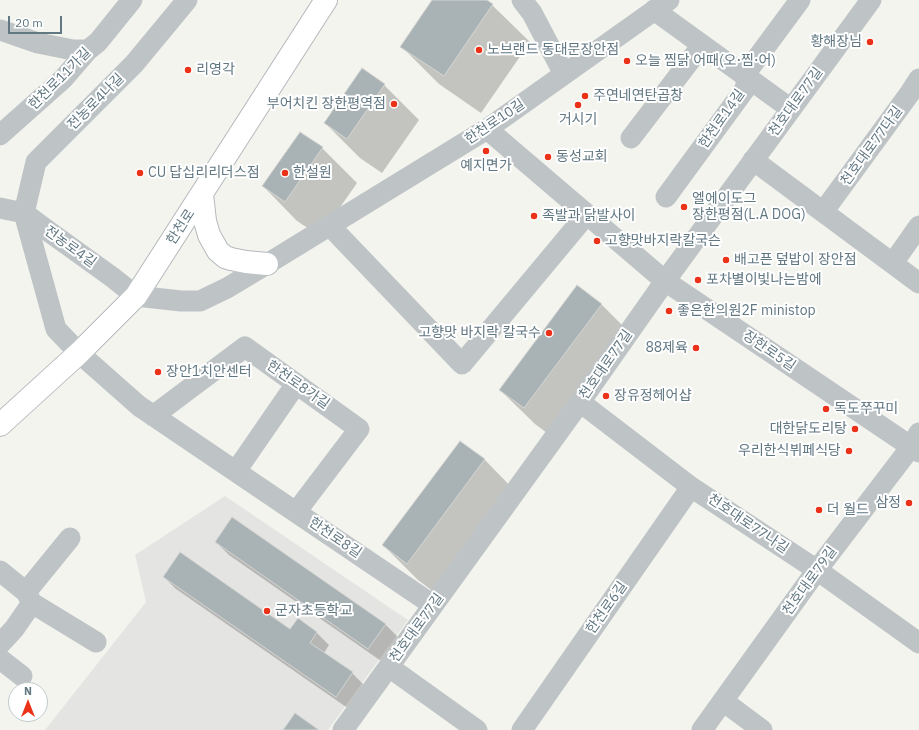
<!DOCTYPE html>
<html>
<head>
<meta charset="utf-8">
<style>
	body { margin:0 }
	#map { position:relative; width:919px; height:730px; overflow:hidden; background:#f4f4ef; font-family:"IBM Plex Sans",sans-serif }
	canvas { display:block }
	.north { position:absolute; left:8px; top:682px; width:40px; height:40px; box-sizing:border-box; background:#fff; border:1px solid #c0c9cd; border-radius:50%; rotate:0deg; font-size:11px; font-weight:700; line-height:16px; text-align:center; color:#617782 }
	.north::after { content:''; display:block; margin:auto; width:14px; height:18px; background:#eb3118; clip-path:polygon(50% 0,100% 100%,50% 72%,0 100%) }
	.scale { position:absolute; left:8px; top:16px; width:54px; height:18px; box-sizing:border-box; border:2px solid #617782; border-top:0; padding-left:5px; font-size:12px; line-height:14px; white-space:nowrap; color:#617782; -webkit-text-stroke:3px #fff; paint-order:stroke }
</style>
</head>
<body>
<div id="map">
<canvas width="919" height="730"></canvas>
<div class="north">N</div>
<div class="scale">20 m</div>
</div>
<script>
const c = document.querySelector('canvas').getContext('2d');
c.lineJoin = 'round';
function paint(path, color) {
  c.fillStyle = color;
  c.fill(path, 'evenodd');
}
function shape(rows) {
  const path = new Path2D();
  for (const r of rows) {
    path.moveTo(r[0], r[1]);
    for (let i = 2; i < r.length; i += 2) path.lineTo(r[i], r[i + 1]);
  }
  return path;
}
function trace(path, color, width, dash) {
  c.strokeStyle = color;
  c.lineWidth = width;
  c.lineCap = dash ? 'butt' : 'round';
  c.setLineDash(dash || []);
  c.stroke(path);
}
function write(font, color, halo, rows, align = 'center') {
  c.font = font + ' "IBM Plex Sans","Noto Sans KR",sans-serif';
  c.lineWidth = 4;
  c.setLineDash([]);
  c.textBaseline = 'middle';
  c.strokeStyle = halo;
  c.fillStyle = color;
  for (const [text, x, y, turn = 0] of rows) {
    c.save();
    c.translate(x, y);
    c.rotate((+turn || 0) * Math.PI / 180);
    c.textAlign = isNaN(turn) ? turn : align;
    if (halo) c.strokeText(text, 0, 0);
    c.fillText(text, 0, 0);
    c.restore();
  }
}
const built = shape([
	[225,496,408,620,328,730,45,730,146,602,135,555]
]);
const shadow = shape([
	[434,0,485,0,492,5,530,42,481,113,439,84,402,47],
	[362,70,384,85,419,120,382,173,360,158,325,123],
	[322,148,357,183,320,236,297,221,263,186],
	[577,287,602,305,636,339,559,442,535,424,500,390],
	[460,442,485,460,519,495,442,598,418,580,383,545],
	[216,542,385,624,398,637,381,661,229,555],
	[164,577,291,630,298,620,317,633,329,645,324,653,352,673,365,686,349,709,176,589]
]);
const building = shape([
	[432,0,487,0,493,4,444,76,400,47,432,0],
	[362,68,385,84,347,139,324,123,362,68],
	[300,132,323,147,285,202,262,186,300,132],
	[577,285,602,304,524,408,499,390,577,285],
	[460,441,485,459,407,564,382,545,460,441],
	[232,517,386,624,368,649,215,542,232,517],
	[180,552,290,629,298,618,317,632,310,643,353,672,336,697,163,577,180,552],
	[295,713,319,730,283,730,295,713]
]);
const minor = shape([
	[187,0,134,64,36,162,24,213,56,329,79,353,139,406,433,605],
	[522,0,532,13,564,74],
	[654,10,791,109],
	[0,30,38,43,73,50,88,50],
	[487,129,665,281,919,452],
	[0,135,63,79,88,50,98,42,132,0],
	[631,138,702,45],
	[753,160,919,283],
	[666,197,745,89,749,69,800,0],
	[0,208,24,213,44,228,112,277,136,296,181,301,200,301,227,288,267,264,487,129,669,0],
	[823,212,910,93,919,79],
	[330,226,462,364,587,214],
	[893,263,919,226],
	[580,402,691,487,817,570,919,643],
	[153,416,245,347,359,429,296,512],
	[236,471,296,384],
	[0,571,26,592,32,603,14,629,0,644],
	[26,592,70,538],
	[32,603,96,642],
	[0,659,22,676],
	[389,667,477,730],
	[723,701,762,730],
	[343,730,580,402,665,281,871,0],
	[522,730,691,487],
	[702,730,817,570,911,447,919,433]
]);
const major = shape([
	[202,194,205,221,209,235,218,251,225,257,231,259,246,262,267,264],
	[0,425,79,353,136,296,326,0]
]);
const markers = [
	[870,42,4,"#eb3118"],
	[479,50,4,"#eb3118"],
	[627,61,4,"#eb3118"],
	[188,70,4,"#eb3118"],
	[585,96,4,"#eb3118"],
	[394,104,4,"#eb3118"],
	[578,105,4,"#eb3118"],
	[486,151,4,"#eb3118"],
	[548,157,4,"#eb3118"],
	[140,173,4,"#eb3118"],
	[285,173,4,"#eb3118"],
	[684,207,4,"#eb3118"],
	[534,216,4,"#eb3118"],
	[597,241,4,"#eb3118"],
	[726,260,4,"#eb3118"],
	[698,280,4,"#eb3118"],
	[669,311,4,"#eb3118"],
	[549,333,4,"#eb3118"],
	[696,348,4,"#eb3118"],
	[158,372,4,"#eb3118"],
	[606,396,4,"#eb3118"],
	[826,409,4,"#eb3118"],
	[855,429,4,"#eb3118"],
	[849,451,4,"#eb3118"],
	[909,503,4,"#eb3118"],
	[819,510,4,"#eb3118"],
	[267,611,4,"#eb3118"]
];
const poiNames = [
	["황해장님",862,42,"right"],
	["노브랜드 동대문장안점",487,50],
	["오늘 찜닭 어때(오·찜·어)",635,61],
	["리영각",196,70],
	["주연네연탄곱창",593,96],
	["부어치킨 장한평역점",386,104,"right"],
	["거시기",578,120,"center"],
	["동성교회",556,157],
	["예지면가",486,166,"center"],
	["CU 답십리리더스점",148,173],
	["한설원",293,173],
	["엘에이도그",692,199],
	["장한평점(L.A DOG)",692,215],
	["족발과 닭발사이",542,216],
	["고향맛바지락칼국슨",605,241],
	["배고픈 덮밥이 장안점",734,260],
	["포차별이빛나는밤에",706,280],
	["좋은한의원2F ministop",677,311],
	["고향맛 바지락 칼국수",541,333,"right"],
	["88제육",688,348,"right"],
	["장안1치안센터",166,372],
	["장유정헤어샵",614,396],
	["독도쭈꾸미",834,409],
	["대한닭도리탕",847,429,"right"],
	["우리한식뷔페식당",841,451,"right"],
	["삼정",901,503,"right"],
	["더 월드",827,510],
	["군자초등학교",275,611]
];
const streetNames = [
	["한천로11가길",60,79,-45],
	["전농로4나길",96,102,-45],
	["천호대로77길",796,102,-54],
	["한천로14길",722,119,-55],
	["한천로10길",495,122,-34],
	["천호대로77다길",872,146,-54],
	["한천로",181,227,-57],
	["전농로4길",70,247,36],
	["장한로5길",769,351,34],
	["천호대로77길",606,365,-55],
	["한천로8가길",298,385,35],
	["천호대로77나길",748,524,34],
	["한천로8길",335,538,34],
	["천호대로79길",810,581,-54],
	["한천로6길",607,608,-55],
	["천호대로77길",417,628,-54]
];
paint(built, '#e4e5e3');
paint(shadow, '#0003');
paint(building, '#a9b3b6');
trace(building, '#d5d5d2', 1);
trace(major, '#b4b9bc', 24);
trace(minor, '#bec4c6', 21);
trace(major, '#fff', 22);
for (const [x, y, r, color] of markers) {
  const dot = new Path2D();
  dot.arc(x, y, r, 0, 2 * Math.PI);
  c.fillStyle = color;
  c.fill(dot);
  trace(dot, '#fff', 1.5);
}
write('14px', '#617782', '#fff', poiNames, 'left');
write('14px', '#617782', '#fff', streetNames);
</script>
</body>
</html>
